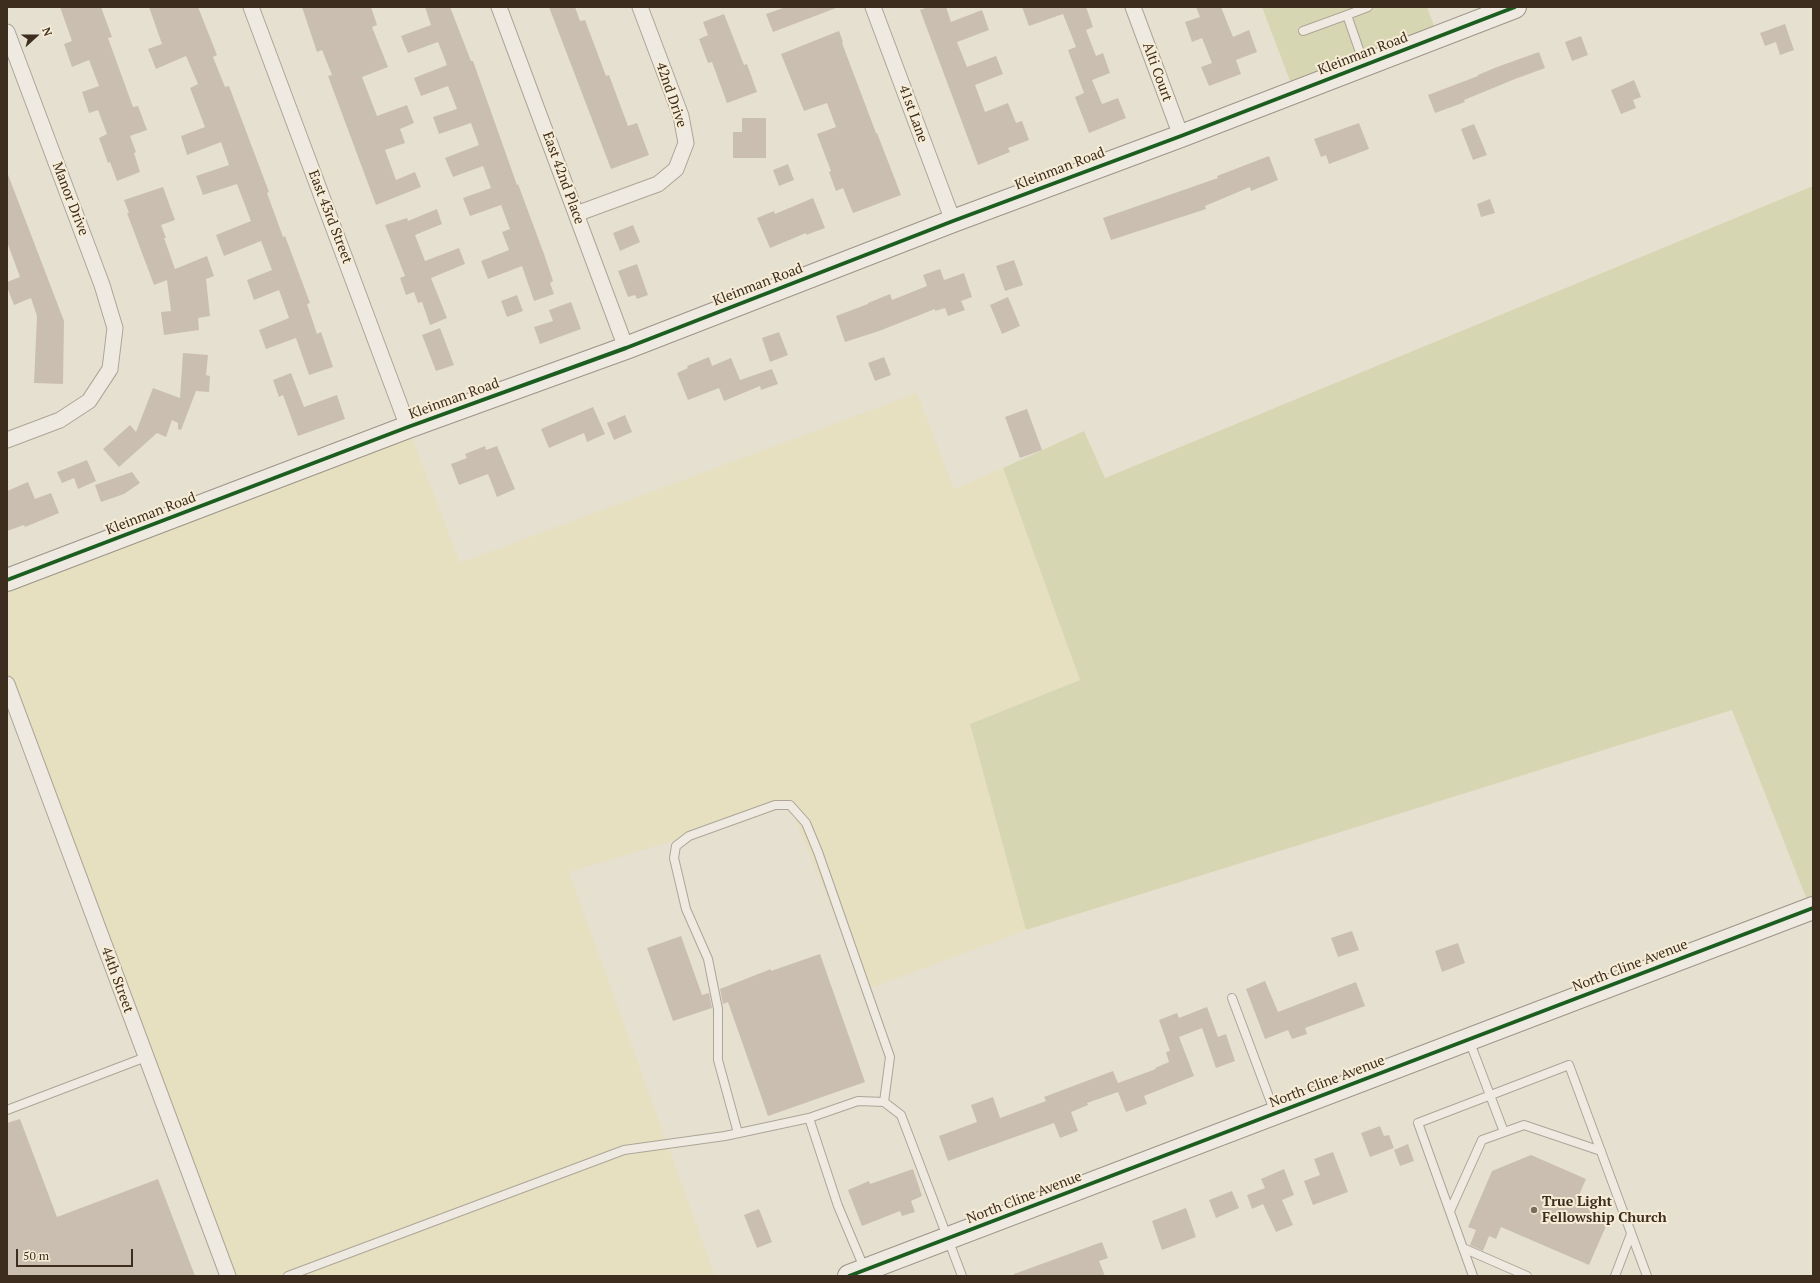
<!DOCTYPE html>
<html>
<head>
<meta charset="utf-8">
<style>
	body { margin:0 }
	#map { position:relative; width:1820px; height:1283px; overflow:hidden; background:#e6e0d0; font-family:"PT Serif",serif }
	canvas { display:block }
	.frame { position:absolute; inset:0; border:8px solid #3c2d1f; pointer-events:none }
	.north { position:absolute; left:16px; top:16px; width:40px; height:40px; -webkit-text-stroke:3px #f7edd6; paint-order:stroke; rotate:69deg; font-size:11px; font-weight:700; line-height:16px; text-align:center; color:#3c2d1f }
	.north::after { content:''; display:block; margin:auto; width:14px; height:18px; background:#3c2d1f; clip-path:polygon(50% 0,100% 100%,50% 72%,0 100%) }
	.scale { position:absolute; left:16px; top:1249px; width:117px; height:18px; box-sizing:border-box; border:2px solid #3c2d1f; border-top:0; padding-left:5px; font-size:12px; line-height:14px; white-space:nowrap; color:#3c2d1f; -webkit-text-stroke:3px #f7edd6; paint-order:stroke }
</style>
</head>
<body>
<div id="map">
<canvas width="1820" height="1283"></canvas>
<div class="frame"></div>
<div class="north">N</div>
<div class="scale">50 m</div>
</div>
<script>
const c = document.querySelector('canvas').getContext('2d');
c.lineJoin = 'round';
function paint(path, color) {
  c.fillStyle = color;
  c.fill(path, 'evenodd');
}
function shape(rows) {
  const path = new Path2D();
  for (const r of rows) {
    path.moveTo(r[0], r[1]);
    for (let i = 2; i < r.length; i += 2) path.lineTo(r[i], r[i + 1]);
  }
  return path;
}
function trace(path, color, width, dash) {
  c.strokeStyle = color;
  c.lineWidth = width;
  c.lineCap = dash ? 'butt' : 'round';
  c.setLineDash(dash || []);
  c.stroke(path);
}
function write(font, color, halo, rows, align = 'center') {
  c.font = font + ' "PT Serif",serif';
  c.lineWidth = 4;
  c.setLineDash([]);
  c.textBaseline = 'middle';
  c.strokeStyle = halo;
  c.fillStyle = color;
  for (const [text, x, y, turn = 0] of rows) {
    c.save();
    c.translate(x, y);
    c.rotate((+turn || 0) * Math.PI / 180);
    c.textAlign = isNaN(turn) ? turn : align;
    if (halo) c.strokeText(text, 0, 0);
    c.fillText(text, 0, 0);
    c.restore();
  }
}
const farmland = shape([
	[917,393,954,489,1003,468,1080,680,970,724,1026,930,865,990,790,806,569,872,715,1276,226,1276,7,684,7,580,408,427,460,563]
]);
const green = shape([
	[1262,7,1427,7,1434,26,1290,81],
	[1813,186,1813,909,1811,910,1732,710,1026,930,970,724,1080,680,1003,468,1084,431,1105,478]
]);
const building = shape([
	[60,7,101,7,112,37,108,38,133,107,138,106,147,130,130,136,136,152,134,153,140,172,117,181,110,162,108,163,99,138,107,134,98,110,89,113,82,92,99,86,89,60,72,67,64,44,72,41],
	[149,7,198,7,217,55,213,57,225,87,229,86,269,192,267,193,283,237,285,236,310,303,307,304,317,334,321,332,333,367,309,375,296,338,266,349,259,330,289,318,279,290,254,300,247,280,272,270,261,241,224,256,216,235,251,221,237,184,203,195,196,176,229,165,221,142,187,155,181,136,205,127,190,88,198,84,186,56,156,69,148,49,162,44],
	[302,7,371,7,377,25,372,27,388,67,362,77,377,116,407,105,414,123,400,129,405,143,385,150,396,180,415,172,421,187,376,205,328,76,332,75,322,50,317,52],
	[425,7,450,7,471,61,473,61,517,185,518,184,544,254,553,281,550,283,554,294,534,301,522,266,488,279,481,261,509,250,502,232,510,229,501,205,470,216,463,198,491,188,483,166,453,177,445,158,479,145,471,123,439,134,433,117,457,109,448,86,421,96,414,78,447,65,438,42,408,53,401,36,431,25],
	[549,7,575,7,580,21,585,20,606,76,609,75,628,126,637,123,649,155,611,169],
	[786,7,836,7,836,8,773,32,766,14],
	[928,7,946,7,951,22,982,10,989,30,957,42,967,67,996,56,1003,74,975,85,985,112,1008,103,1016,123,1022,121,1029,140,1008,148,1010,152,978,165,920,10],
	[1022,7,1086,7,1093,27,1086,30,1096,56,1103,53,1110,73,1092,80,1102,104,1118,98,1126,118,1089,133,1075,97,1084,93,1068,50,1076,47,1063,14,1029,26],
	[1196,7,1221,7,1233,37,1249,30,1257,52,1236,60,1241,74,1209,86,1201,67,1212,63,1202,38,1192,42,1185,22,1200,17],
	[724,14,744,65,747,64,757,92,727,103,712,62,708,63,699,39,708,35,703,22],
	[1785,24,1794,50,1780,55,1776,42,1765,46,1760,33],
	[839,31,843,42,842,43,876,133,877,133,901,195,853,213,843,188,836,191,829,172,831,171,817,134,836,127,827,103,804,111,781,54],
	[1581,36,1588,55,1572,61,1565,42],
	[1539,52,1545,68,1515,79,1464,100,1465,102,1435,113,1428,95,1478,76,1478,75,1497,67],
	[1634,80,1641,97,1633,100,1636,108,1621,114,1611,90],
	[742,118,766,118,766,158,733,158,733,132,742,132],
	[1359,123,1369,149,1329,164,1326,155,1321,157,1314,139],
	[1474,124,1487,155,1473,160,1461,129],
	[1269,156,1278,180,1251,191,1250,187,1205,206,1206,209,1111,240,1103,218,1218,178,1217,176],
	[788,164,794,180,779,186,773,170],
	[7,172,64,321,63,384,34,383,37,316,31,298,14,305,7,287,7,282,20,277,7,242],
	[163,187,175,220,161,225,166,238,164,238,175,269,207,256,214,276,206,279,210,316,198,318,199,330,164,335,161,312,171,311,167,280,154,285,127,213,129,213,124,200],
	[813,198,825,228,806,235,806,233,770,248,757,218,774,211,775,214],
	[1490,199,1495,213,1481,217,1477,204],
	[437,209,442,224,415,235,425,261,459,248,465,264,431,278,447,318,430,325,422,302,418,303,414,292,406,295,400,278,405,276,385,225,407,218,408,221],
	[633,225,640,242,620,251,613,233],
	[1014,260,1023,285,1005,291,996,266],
	[637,264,648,295,637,299,635,295,628,297,618,271],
	[940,269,944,280,964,273,972,297,961,301,965,310,948,316,945,308,935,311,935,309,879,331,845,342,836,316,868,304,868,303,890,294,892,300,927,286,923,275],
	[517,295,523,311,507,317,501,301],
	[1008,297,1020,326,1002,334,990,305],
	[571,302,581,329,540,344,534,327,553,321,549,310],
	[440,328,454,365,436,371,422,335],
	[779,332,788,355,770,362,762,338],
	[183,353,208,355,206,375,210,376,209,392,196,391,181,430,178,429,178,423,172,420,166,437,157,433,119,467,103,449,130,425,136,432,153,388,180,398],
	[709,357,712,366,731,358,740,380,772,369,778,384,761,390,760,386,724,401,719,388,688,400,677,373,688,368,687,366],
	[884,357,891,375,875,381,868,363],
	[291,373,304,407,337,395,345,419,298,436,283,395,279,397,273,380],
	[593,407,605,434,587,442,584,433,549,448,541,429],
	[1027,409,1042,450,1020,458,1005,417],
	[625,415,632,432,614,440,607,423],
	[485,446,486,450,497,446,515,489,497,497,488,474,459,485,451,464,467,458,465,454],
	[87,460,96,481,78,489,74,478,62,483,57,472],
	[132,472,140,483,124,494,101,502,95,485],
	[28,482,35,499,51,493,59,513,25,527,24,525,7,531,7,491],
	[1352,931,1359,950,1338,957,1331,938],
	[681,936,702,995,709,993,712,1008,673,1021,647,948],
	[1458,943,1465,963,1442,972,1435,951],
	[820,954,865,1082,768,1116,728,1002,723,1004,720,989,771,969,771,971],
	[1265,981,1278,1012,1356,982,1365,1006,1305,1028,1307,1034,1292,1039,1288,1030,1265,1039,1246,989],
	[1207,1007,1218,1037,1226,1034,1235,1061,1216,1068,1202,1028,1179,1037,1194,1076,1144,1096,1147,1104,1126,1112,1118,1092,1087,1103,1088,1105,1071,1112,1078,1131,1060,1138,1054,1123,948,1161,939,1136,977,1122,971,1105,993,1097,1000,1118,1046,1101,1044,1097,1113,1071,1118,1083,1156,1069,1155,1068,1169,1062,1166,1052,1170,1051,1159,1020,1177,1013,1179,1018],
	[20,1119,57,1217,158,1179,195,1276,7,1276,7,1123],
	[1380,1126,1384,1136,1389,1135,1394,1148,1370,1157,1361,1133],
	[1408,1144,1414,1161,1400,1166,1394,1150],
	[1333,1152,1348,1192,1313,1205,1304,1181,1320,1175,1314,1159],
	[1531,1155,1586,1179,1576,1202,1610,1217,1589,1265,1501,1227,1496,1239,1489,1236,1483,1251,1470,1245,1476,1230,1468,1227,1492,1171],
	[913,1169,922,1196,911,1201,915,1212,902,1216,900,1211,862,1226,848,1190,869,1181,870,1184],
	[1284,1169,1294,1195,1282,1200,1293,1225,1276,1232,1263,1204,1252,1209,1247,1195,1265,1188,1261,1179],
	[1232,1191,1239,1208,1216,1218,1209,1200],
	[1186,1208,1196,1237,1162,1250,1152,1221],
	[759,1209,772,1242,757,1248,744,1215],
	[1102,1242,1108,1258,1099,1261,1105,1276,1014,1276,1014,1274]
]);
const lane = shape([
	[1303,31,1347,15],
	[1364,64,1347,15,1368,7],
	[1232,998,1275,1113],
	[1469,1040,1504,1132],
	[7,1110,146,1057],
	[738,1133,718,1060,718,1009,708,959,686,909,674,858,676,846,689,836,775,805,790,805,806,823,818,852,890,1057,884,1102],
	[1450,1211,1482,1140,1524,1125,1601,1151],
	[1463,1248,1527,1276],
	[865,1270,838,1206,809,1118,858,1101,884,1102,901,1115,962,1276],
	[288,1276,624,1150,725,1136,809,1118],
	[1473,1276,1418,1123,1569,1065,1647,1276],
	[1615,1276,1631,1234]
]);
const street = shape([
	[251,7,408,427],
	[499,7,626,348],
	[873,7,953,221],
	[1133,7,1181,136],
	[7,32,102,285,115,328,110,369,89,401,60,420,7,440],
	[576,214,658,184,676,169,686,143,681,116,640,7],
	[7,684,228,1276]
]);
const secondary = shape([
	[7,580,408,427,626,348,953,221,1181,136,1515,7],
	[849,1276,1813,908]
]);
const cycleway = shape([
	[7,580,408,427,626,348,953,221,1181,136,1515,7],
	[849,1276,1813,908]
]);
const markers = [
	[1534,1210,4,"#786c5d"]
];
const streetNames = [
	["Kleinman Road",1363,54,-21],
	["Alti Court",1157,72,70],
	["42nd Drive",671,95,71],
	["41st Lane",913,114,70],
	["Kleinman Road",1060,169,-21],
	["East 42nd Place",563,178,70],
	["Manor Drive",70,199,69],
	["East 43rd Street",330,217,69],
	["Kleinman Road",758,285,-21],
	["Kleinman Road",454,399,-20],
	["Kleinman Road",151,514,-21],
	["North Cline Avenue",1630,966,-21],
	["44th Street",117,980,70],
	["North Cline Avenue",1327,1082,-21],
	["North Cline Avenue",1024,1198,-21]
];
const poiNames = [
	["True Light",1542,1202],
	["Fellowship Church",1542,1218]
];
paint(farmland, '#e6dfc0');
paint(green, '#d6d7b2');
paint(building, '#cabeb0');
trace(lane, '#aca598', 10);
trace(street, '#aca598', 17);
trace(secondary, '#9b9488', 24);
trace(lane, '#eeeae1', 8);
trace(street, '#eeeae1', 15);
trace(secondary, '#eeeae1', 22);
trace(cycleway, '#1b5e20', 4);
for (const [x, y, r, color] of markers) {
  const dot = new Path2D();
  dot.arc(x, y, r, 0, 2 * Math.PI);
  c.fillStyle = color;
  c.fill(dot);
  trace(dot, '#f7edd6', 1.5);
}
write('14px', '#3c2d1f', '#f7edd6', streetNames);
write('bold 14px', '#3c2d1f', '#f7edd6', poiNames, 'left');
</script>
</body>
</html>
